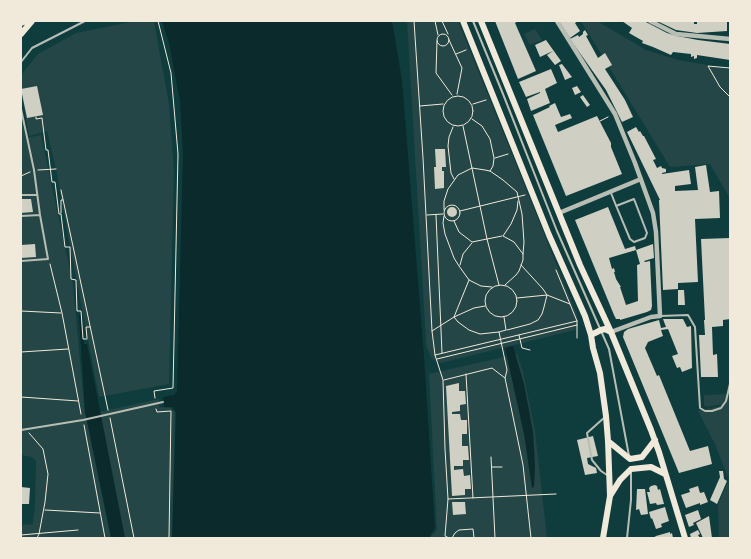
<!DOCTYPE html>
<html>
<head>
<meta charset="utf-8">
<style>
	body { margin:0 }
	#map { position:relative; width:751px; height:559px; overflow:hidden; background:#0f3d3e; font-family:Merriweather,serif }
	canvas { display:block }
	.frame { position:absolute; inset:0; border:22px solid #f1e9da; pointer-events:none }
</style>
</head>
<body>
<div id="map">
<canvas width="751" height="559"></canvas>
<div class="frame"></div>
</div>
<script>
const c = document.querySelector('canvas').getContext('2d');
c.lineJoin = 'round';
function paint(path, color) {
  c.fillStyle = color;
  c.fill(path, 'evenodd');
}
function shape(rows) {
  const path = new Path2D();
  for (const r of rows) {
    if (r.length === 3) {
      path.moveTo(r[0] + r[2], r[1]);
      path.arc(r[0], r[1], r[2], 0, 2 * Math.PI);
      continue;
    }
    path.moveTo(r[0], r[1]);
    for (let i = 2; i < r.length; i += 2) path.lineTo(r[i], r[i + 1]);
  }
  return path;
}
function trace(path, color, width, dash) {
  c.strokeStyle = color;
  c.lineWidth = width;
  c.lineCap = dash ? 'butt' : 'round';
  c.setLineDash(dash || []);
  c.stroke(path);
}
const green = shape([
	[136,21,154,21,169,104,174,171,169,384,99,397,70,247,56,169,47,131,29,136,21,91,21,75,38,54,76,33],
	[407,21,458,21,577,315,578,321,575,330,441,363,432,359,427,348,426,341],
	[581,21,597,21,646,50,678,60,730,69,730,199,710,164,670,167],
	[535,29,542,40,530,45,524,34],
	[21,114,26,138,41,135,73,284,85,415,159,399,159,407,171,408,175,413,172,538,22,538,21,525,33,524,35,505,36,461,32,457,21,455],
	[517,354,523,372,535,431,547,538,431,538,431,536,437,530,429,374],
	[730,376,730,538,719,538,718,504,729,480,715,444,698,411,720,406,722,404,706,407,704,405,704,395,726,394,726,396]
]);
const water = shape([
	[162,21,392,21,402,80,424,356,435,528,430,536,430,538,172,538,176,412,172,407,164,407,163,397,174,395,177,391,183,154,180,101,169,43],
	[79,315,81,315,84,344,87,344,125,538,111,538,85,412],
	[513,346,524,384,533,432,535,466,534,487,532,488,524,434,505,348]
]);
const building = shape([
	[495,21,518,21,515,23,536,71,518,79],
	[559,21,578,21,575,23,580,31,570,38],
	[622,21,644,21,667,33,677,36,698,40,730,44,730,60,697,55,697,58,694,59,694,56,691,57,691,54,673,52,671,55,653,47,642,43,643,41,629,33,632,28],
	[657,21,694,21,694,24,697,24,697,21,727,21,727,31,697,33,676,30],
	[585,30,588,35,586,36,598,58,605,53,608,58,612,65,605,69,625,100,633,117,622,122,606,90,570,39,578,35,579,37,583,34,583,32],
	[546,40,561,61,555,65,547,55,553,51,540,57,535,45],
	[562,64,572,77,565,80,559,65],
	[551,69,557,83,545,89,550,103,531,111,527,99,540,93,540,92,526,97,519,82],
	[37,86,43,115,27,118,21,89],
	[577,86,581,92,575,95,572,88],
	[583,95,590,105,587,107,580,97],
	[555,103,561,117,570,114,572,118,555,125,558,132,597,116,611,143,611,147,622,174,566,196,533,115,550,107,549,106],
	[636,127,639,132,640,131,643,136,644,136,656,159,653,160,657,168,661,166,662,168,666,169,666,172,662,173,662,174,689,170,691,184,675,186,675,191,698,190,695,167,706,165,710,192,719,191,720,218,695,219,698,282,678,283,678,289,663,290,659,200,660,200,627,132],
	[435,149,445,149,446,167,442,167,442,171,444,171,444,188,435,189,434,167,436,167],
	[21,199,31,199,33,212,21,213],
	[608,207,625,249,635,246,636,250,609,258,612,269,614,268,615,272,614,272,616,279,621,287,620,287,626,305,638,301,637,265,640,264,636,250,653,244,654,258,644,261,645,262,650,261,652,306,651,310,647,312,620,320,620,319,616,319,614,315,575,220],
	[452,212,5],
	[730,238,730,319,723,320,723,326,712,327,713,355,717,354,718,377,701,377,699,335,705,335,704,320,705,320,701,239],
	[35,244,36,257,21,258,21,245],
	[678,290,684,290,685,305,678,305],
	[663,319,683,319,687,327,691,326,692,368,682,372,680,367,677,368,672,356,678,354,668,329,661,330,663,336,648,342,645,348,657,376,659,375,690,451,708,446,712,464,679,473,623,337,624,332,628,329,659,320,661,328,666,327],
	[459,383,459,391,465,391,466,404,460,405,460,411,452,412,452,414,460,414,461,420,467,420,467,434,462,434,462,446,468,446,469,460,463,460,463,466,454,466,454,470,463,469,464,476,470,475,471,489,465,489,465,495,452,496,446,386],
	[593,436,598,456,587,458,588,464,596,468,597,473,585,475,577,440],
	[719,471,723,471,724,479,727,481,717,504,710,500,720,477],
	[655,485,657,486,658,490,660,489,664,504,657,505,656,503,650,504,647,492,650,492,649,488,651,486],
	[698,486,700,493,704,492,708,502,700,505,700,503,686,508,681,495,690,492,689,489],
	[21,487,30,488,29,504,21,504],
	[637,489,645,489,648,514,641,515,639,509,636,510],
	[452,502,465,502,466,514,453,515],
	[665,507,669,521,661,524,662,527,656,529,652,518,651,519,649,512],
	[698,510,701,519,693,523,694,525,689,527,685,515],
	[709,516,712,538,703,538,696,523],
	[698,530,700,534,698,535,700,538,691,538,690,534],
	[670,532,670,534,672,533,673,538,653,538,656,536]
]);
const path = shape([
	[414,21,423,158,432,331,435,355,443,380,445,449,448,499,445,536,449,538],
	[435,21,438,35],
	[442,21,448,34],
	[443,40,6],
	[449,40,462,68,457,94],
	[437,41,436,73,452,95],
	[456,54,466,50],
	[730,68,708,66,720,87,730,97],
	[458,111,15],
	[473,104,486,100],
	[420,106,443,104],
	[36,117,36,119,42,118,46,150,48,150,52,182,55,182,59,214,61,214,65,247,70,247,71,279,76,280,77,311,81,311,83,339,87,339],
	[472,119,482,126,490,139,494,158,493,166,490,171],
	[600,121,608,117],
	[463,126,487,239,499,285],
	[453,127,449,137,448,146,451,173,454,179],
	[495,158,508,154],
	[38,170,56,169],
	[21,176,30,172],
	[61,190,108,410],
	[452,213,8],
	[444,210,444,201,448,189,458,175,472,168,485,170,490,171,503,180,517,192,522,214,524,242,523,254],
	[460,211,525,195],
	[61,213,61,200,63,200],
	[427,215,443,214],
	[436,215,442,353],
	[444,216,443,223,445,234,454,258,459,266,469,280,481,286,492,287],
	[454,221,459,232,472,242,502,236],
	[50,264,62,313,81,414],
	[460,265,463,254,472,243],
	[556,270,570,304],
	[469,280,454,317,458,322,469,330,480,334,499,332,506,330,504,317],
	[505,285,516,275,519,271,523,260,523,254,514,242,503,236,511,224,517,210,518,201],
	[501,301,16],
	[517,298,547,295,570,304,577,321,577,338],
	[21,311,61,313],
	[507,330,530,324,538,320,542,314,544,307,547,295,543,289,521,265],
	[432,331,454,317,474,308,485,306],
	[499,332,507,370,505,378,523,465,531,538],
	[519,335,522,348,530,350],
	[87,338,86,327,90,327],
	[21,352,68,349],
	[435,355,577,321],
	[437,359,577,325],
	[466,374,473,498],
	[444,380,492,368,505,378],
	[21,397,78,401],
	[155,398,154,391,173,388,178,154,171,73,158,21],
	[156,409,157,412,171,411,169,538],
	[110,418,134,538],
	[84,425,105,538],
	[29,433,43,449,48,474,45,502,39,534,37,538],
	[491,457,495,538],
	[492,467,502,467],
	[448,499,556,494],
	[45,510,100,513],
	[21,535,78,530],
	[452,538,455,533,459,530,473,529,474,538]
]);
const service = shape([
	[473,21,503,94,557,231,609,349,629,456],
	[21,62,32,48,85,21],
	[21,109,34,170,40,215,48,259,21,261],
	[611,193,615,203,630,239,634,242,645,238,647,233,634,199,616,206],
	[21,195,37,195],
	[21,216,40,215],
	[660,316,688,315,695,327,700,408,705,411,712,411,721,408,726,401,730,384],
	[605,417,587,433,592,460,601,471,607,475],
	[21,430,83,420,163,402],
	[627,538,631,500,631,473]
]);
const minor = shape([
	[557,21,615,114,635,163,653,213,656,232,660,316,651,317,611,332],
	[650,21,676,34,730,39],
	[559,213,641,179]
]);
const secondary = shape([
	[463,21,549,235,585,316,591,335,593,348,600,373,606,416,608,441,610,496,603,538],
	[481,21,580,265,611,332,651,430,659,452,685,538],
	[21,23,26,21],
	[21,34,32,21],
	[591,335,601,330,605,329,611,332],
	[608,441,630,459,642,457,655,440],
	[610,496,620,480,631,469,651,467,665,474]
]);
paint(green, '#244646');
paint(water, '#0a2a2b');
paint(building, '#cfcfc3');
trace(path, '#f1e9da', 1);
trace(service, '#b8beb3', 2);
trace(minor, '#b8beb3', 4.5);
trace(secondary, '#f1e9da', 6);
</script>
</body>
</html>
